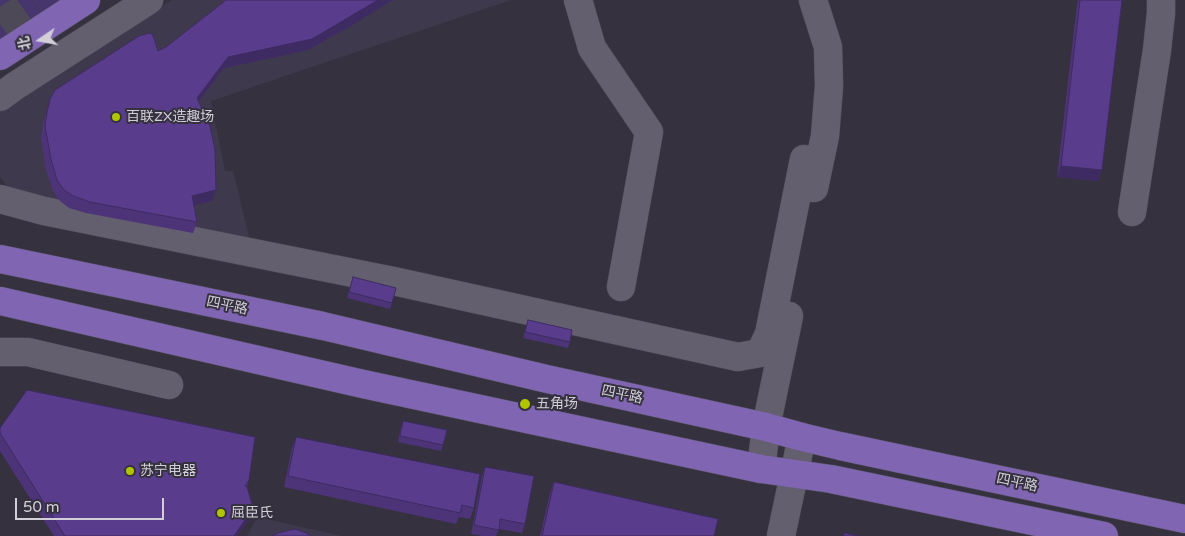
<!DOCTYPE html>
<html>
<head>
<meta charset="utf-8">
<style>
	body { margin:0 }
	#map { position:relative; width:1185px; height:536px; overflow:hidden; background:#35313f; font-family:"Varela Round","Noto Sans SC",sans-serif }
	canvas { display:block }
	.north { position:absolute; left:15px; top:15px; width:50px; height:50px; -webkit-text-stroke:4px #35313f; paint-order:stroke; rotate:258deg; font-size:14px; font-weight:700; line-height:20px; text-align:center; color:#d2cfd9 }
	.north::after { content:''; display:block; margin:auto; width:18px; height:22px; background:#d2cfd9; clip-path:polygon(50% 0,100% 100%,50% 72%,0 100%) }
	.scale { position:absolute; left:15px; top:498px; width:149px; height:22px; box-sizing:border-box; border:2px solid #d2cfd9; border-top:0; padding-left:6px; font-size:15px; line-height:18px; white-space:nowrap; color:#d2cfd9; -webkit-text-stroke:4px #35313f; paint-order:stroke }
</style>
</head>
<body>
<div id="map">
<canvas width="1185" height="536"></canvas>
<div class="north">北</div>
<div class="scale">50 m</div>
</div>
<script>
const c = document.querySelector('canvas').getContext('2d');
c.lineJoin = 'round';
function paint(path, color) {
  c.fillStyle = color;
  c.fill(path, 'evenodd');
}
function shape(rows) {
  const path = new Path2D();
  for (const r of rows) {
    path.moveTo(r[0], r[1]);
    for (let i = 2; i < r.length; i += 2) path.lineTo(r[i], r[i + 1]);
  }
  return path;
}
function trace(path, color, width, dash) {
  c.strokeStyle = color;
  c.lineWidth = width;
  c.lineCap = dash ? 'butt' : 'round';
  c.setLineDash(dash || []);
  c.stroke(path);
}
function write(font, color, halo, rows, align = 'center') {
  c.font = font + ' "Varela Round","Noto Sans SC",sans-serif';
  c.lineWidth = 4;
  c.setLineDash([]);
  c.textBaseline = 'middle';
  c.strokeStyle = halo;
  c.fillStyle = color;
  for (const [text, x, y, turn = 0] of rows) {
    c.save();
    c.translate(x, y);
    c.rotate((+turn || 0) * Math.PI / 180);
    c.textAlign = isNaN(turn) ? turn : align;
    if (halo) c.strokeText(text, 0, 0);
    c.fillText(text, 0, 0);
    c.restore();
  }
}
const built = shape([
	[172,0,511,0,211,101,225,171,233,171,250,240,10,191,0,176,0,112,17,95],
	[257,517,342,536,247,536]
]);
const green = shape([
	[0,0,65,0,0,42]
]);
const majorTunnel = shape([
	[0,24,35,0]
]);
const minor = shape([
	[578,0,592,48,649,132,621,287],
	[813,0,828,47,829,86,825,136,814,188],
	[0,97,15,86,149,0],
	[0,199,44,211,398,282,738,357,760,353,769,334,804,159],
	[1132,212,1157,50,1161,13,1161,0],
	[0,352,28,352,169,385],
	[761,469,766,427,789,316],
	[781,536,802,437]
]);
const major = shape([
	[0,56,86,0],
	[0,259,323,326,547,379,766,427,802,437,840,446,1185,519],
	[0,301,363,384,761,469,831,479,1104,536]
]);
const wall = shape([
	[223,0,393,0,347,28,308,50,224,68,199,101,212,201,194,205,197,222,193,233,86,213,69,208,60,201,53,191,46,170,41,138,43,124,50,99,166,47,223,3],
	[1078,0,1122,0,1102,170,1098,181,1057,177,1077,4],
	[353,277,392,303,390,309,347,298],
	[528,320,570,342,568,348,523,338],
	[403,421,443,445,441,451,398,442,401,427],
	[0,428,249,480,247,487,253,508,249,519,237,536,54,536,0,451],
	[296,437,474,508,470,519,459,517,456,524,284,487,292,448],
	[485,467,525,524,522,533,499,529,496,536,483,536,471,534,482,475],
	[554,482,714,536,540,536,550,493]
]);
const shadedWall = shape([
	[378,0,393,0,347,28,308,50,224,68,193,109,197,98,228,57],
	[1061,166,1102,170,1098,181,1057,177],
	[216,190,212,201,188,207,192,196],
	[253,508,249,519,237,536,234,536]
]);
const building = shape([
	[226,0,378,0,312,39,228,57,197,98,210,126,215,150,216,190,192,196,197,222,90,202,73,196,64,190,57,180,51,159,45,126,47,113,50,99,55,90,139,36,149,33,152,34,154,38,158,51,166,47,226,0],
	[1080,0,1122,0,1102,170,1061,166,1080,0],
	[353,277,396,288,392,303,349,292,353,277],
	[528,320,572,330,570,342,525,332,528,320],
	[27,390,255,437,249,480,245,486,247,487,253,508,234,536,65,536,0,433,0,428,27,390],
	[403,421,447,430,443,445,400,436,403,421],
	[296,437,480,474,474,508,462,505,460,513,288,476,296,437],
	[485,467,534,476,525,524,500,519,499,530,474,525,485,467],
	[554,482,718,519,714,536,542,536,554,482],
	[295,529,306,533,310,536,272,536,278,533,295,529],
	[844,533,858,536,844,536,844,533]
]);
const markers = [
	[116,117,5,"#b0c500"],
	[525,404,6,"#b0c500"],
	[130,471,5,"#b0c500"],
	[221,513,5,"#b0c500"]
];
const poiNames = [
	["百联ZX造趣场",126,117],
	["五角场",536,404],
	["苏宁电器",140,471],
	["屈臣氏",231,513]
];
const streetNames = [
	["四平路",227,306,12],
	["四平路",622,395,12],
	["四平路",1017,483,12]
];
paint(built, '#3e394d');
paint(green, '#47356d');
trace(majorTunnel, '#4d4956', 28, [28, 14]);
trace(minor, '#53505c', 29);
trace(major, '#53505c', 29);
trace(minor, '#635f6f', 28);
trace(major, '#7f65b2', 28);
paint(wall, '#4d3478');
paint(shadedWall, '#3e2b62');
paint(building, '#593d8c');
trace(building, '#3e2b62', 1);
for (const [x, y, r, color] of markers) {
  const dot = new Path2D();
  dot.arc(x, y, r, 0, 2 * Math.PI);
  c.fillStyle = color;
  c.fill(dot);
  trace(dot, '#35313f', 2);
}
write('14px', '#d2cfd9', '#35313f', poiNames, 'left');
write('14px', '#d2cfd9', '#35313f', streetNames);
</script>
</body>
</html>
